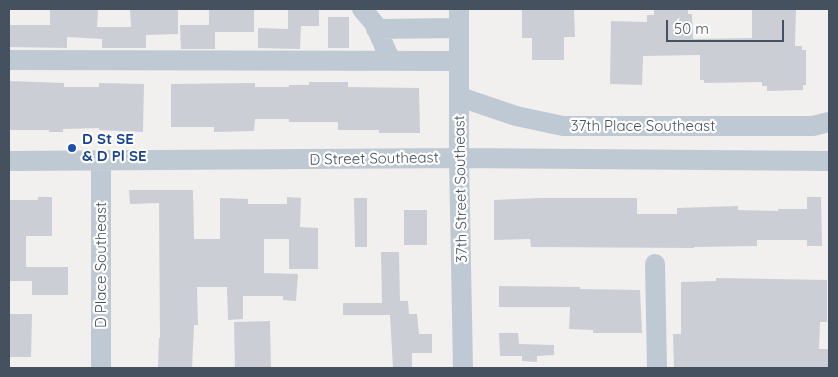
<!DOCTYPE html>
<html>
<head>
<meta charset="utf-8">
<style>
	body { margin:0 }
	#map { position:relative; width:838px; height:377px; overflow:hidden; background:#f2efef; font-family:Quicksand,sans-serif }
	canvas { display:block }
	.frame { position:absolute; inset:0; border:10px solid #46515f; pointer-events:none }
	.scale { position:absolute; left:666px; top:20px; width:118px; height:22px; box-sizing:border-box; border:2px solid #46515f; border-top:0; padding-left:6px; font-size:15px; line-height:18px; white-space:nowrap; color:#46515f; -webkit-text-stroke:4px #fff; paint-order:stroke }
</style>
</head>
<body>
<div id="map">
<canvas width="838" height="377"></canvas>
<div class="frame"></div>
<div class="scale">50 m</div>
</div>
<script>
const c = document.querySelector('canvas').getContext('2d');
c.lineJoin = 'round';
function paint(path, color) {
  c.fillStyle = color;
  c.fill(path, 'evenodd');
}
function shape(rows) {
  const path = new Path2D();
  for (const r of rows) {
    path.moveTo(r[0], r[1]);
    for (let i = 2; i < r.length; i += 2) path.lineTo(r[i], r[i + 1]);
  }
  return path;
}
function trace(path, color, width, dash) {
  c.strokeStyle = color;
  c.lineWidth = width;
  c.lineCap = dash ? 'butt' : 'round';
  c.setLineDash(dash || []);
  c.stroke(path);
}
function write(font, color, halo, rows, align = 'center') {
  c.font = font + ' Quicksand,sans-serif';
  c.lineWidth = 4.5;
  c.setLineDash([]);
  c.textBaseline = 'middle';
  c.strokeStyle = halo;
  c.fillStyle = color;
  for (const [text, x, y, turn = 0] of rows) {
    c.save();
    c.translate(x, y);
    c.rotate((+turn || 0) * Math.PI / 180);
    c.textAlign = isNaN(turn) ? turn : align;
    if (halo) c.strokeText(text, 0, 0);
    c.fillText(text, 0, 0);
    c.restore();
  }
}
const building = shape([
	[50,9,98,9,97,27,131,27,130,9,178,9,178,34,146,35,146,48,102,48,102,39,67,37,67,48,9,47,9,25,50,25],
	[209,9,254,9,254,32,215,32,215,49,181,49,180,25,209,25],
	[288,9,319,9,319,26,301,26,300,49,258,48,258,28,288,29],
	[522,9,574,9,575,37,564,37,564,60,532,60,532,38,522,38],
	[688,9,688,14,692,14,693,39,752,38,752,9,796,9,795,46,802,46,802,50,806,50,806,85,803,85,803,90,767,91,767,86,762,86,762,82,704,83,704,80,700,80,700,55,643,56,642,85,610,84,611,21,647,22,647,15,654,15,654,10],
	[328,17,349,17,349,48,328,48],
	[9,81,64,83,64,87,99,87,99,83,144,84,143,132,99,130,99,128,63,129,63,132,49,132,49,130,9,130],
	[309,82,348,82,348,87,419,88,420,133,379,133,379,130,338,130,338,122,289,122,289,119,255,119,254,131,214,132,214,127,171,127,171,84,255,83,255,87,289,87,289,85,309,85],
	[129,190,193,190,194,239,220,239,220,198,248,199,248,204,287,204,287,197,301,198,300,227,318,228,318,269,289,269,289,239,264,239,264,273,298,274,296,301,283,300,283,296,243,296,243,319,228,320,227,287,197,287,198,325,194,325,192,368,158,368,159,338,160,338,159,203,130,204],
	[38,197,52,197,52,236,26,236,26,267,68,267,68,295,32,295,32,281,9,281,9,200,38,200],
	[807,197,821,197,822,246,807,246,807,240,757,240,757,246,694,247,694,248,531,247,530,239,494,240,494,200,540,198,637,198,637,214,677,214,677,208,738,206,738,210,778,211,778,209,807,209],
	[354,198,367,198,367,247,355,247],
	[404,210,427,210,427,245,404,245],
	[381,252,399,252,400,301,408,301,409,314,417,314,419,334,432,334,432,353,412,353,412,368,393,368,390,315,343,315,343,303,382,303],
	[716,278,827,280,827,322,820,322,819,349,828,349,828,368,674,368,673,334,681,334,681,282,716,281],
	[499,286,580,287,580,289,640,290,642,333,593,333,593,330,569,329,570,307,499,307],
	[9,314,32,314,31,357,9,357],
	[270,321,271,368,235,368,234,322],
	[499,333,518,333,519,344,554,345,554,355,537,356,537,362,522,361,522,356,500,356]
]);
const minor = shape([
	[362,9,374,23,390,59],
	[459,9,459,158,463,368],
	[376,29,459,28],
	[9,60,459,61],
	[460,97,516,116,563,126,813,126,829,122],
	[9,161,459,158,829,161],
	[101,161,101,368],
	[655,264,657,368]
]);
const markers = [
	[72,148,5,"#1a4fb4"]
];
const streetNames = [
	["37th Place Southeast",643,126],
	["D Street Southeast",374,159,-1],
	["37th Street Southeast",461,189,-91],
	["D Place Southeast",101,265,-90]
];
const transitNames = [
	["D St SE",82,139],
	["& D Pl SE",82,156]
];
paint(building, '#cbced5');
trace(minor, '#bfc9d3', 20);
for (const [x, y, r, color] of markers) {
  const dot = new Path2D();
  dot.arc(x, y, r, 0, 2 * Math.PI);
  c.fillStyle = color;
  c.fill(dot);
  trace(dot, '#fff', 2);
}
write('15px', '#46515f', '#fff', streetNames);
write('bold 15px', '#164399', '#fff', transitNames, 'left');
</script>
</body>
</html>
